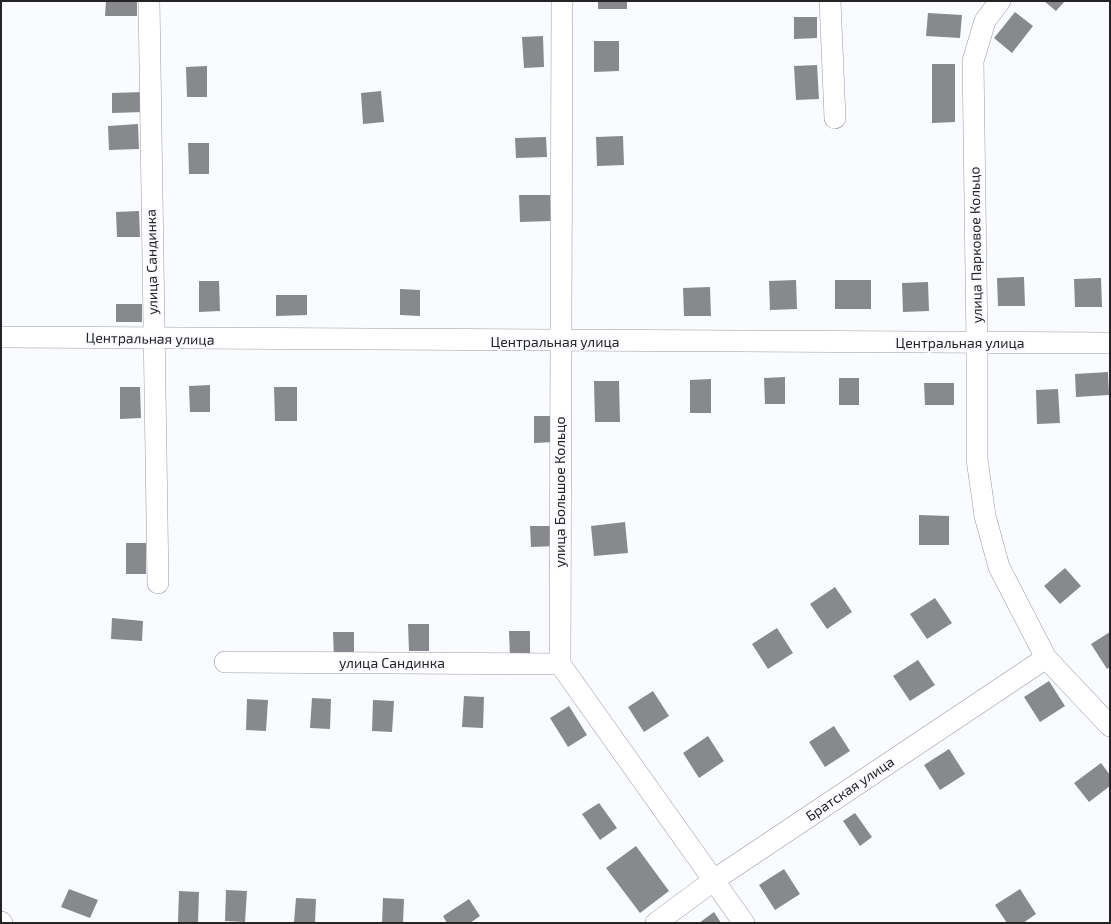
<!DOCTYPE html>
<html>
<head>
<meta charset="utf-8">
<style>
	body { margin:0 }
	#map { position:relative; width:1111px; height:924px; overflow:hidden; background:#fafbff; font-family:"Exo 2",sans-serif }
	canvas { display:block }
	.frame { position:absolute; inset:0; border:2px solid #242425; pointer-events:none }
</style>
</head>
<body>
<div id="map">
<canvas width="1111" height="924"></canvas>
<div class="frame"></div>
</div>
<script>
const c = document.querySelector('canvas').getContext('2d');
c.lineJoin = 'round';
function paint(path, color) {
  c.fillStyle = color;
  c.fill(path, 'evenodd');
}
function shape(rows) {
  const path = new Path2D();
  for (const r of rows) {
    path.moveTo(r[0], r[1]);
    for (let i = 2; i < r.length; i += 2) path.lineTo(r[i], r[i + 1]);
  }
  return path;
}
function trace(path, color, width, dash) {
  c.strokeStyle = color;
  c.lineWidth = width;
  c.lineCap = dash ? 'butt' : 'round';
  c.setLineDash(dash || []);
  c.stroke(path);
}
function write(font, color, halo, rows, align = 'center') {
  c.font = font + ' "Exo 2",sans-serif';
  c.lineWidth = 4;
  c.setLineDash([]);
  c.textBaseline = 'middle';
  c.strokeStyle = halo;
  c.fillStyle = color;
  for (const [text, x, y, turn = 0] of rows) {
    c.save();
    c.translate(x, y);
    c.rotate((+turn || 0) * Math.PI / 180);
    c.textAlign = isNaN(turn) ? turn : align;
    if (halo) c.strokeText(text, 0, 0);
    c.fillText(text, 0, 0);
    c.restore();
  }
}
const building = shape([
	[106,1,137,1,137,16,105,16],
	[598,1,627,1,627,9,598,9],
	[1044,1,1065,1,1056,11],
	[1015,12,1033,26,1012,53,994,38],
	[928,13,962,15,960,38,926,36],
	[794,17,817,17,817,38,794,39],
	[543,36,544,67,524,68,522,37],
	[594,41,619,41,619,71,594,72],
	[932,64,955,64,955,122,932,123],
	[817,65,819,99,796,100,794,66],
	[207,66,207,97,187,97,186,67],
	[381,91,384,122,363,124,361,93],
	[143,92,143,112,112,113,112,93],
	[138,124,139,149,109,150,108,126],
	[623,136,624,165,597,166,596,137],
	[546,137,547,157,516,158,515,138],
	[188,143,209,143,209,174,189,174],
	[519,195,550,195,551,221,520,222],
	[139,211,140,237,117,237,116,212],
	[1024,277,1025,306,998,306,997,278],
	[1101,278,1102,307,1075,307,1074,279],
	[796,280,797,309,770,310,769,281],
	[835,280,871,280,871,309,835,309],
	[199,281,219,281,220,311,199,312],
	[928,282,929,311,903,312,902,283],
	[710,287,711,316,684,316,683,288],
	[400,289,420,290,420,316,400,315],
	[276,295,307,295,307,315,276,316],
	[116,304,142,304,142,322,116,322],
	[1108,372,1109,395,1076,397,1075,374],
	[785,377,785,404,765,404,764,378],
	[839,378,859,378,859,405,839,405],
	[711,379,711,413,690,413,690,380],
	[594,381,619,381,620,422,595,422],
	[924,383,954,383,954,405,925,405],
	[210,385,210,412,190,412,189,386],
	[120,387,140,387,141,418,120,419],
	[274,387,297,387,297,421,275,421],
	[1058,389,1060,423,1037,424,1036,390],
	[534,416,554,416,555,442,534,443],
	[919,515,949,516,949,545,919,545],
	[625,522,628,553,594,556,591,526],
	[530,526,557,526,557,546,531,547],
	[126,543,146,543,146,574,126,574],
	[1065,568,1081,586,1060,604,1044,586],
	[835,587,852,612,827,629,810,604],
	[935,598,952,623,927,639,910,614],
	[112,618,143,621,142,641,111,639],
	[408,624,429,624,429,651,409,651],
	[777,628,793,653,768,669,752,644],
	[509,631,530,631,530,657,510,657],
	[333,632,354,632,354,658,334,659],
	[1110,632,1110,667,1107,669,1091,644],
	[918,660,935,685,910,701,893,676],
	[1049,681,1065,706,1040,722,1024,697],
	[653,691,669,716,644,732,628,707],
	[464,696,484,697,483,728,462,727],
	[312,698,331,699,330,729,310,728],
	[247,699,268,700,266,731,246,730],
	[373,700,394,701,392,732,372,731],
	[569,706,587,735,568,747,550,718],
	[834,726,850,751,825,767,809,742],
	[708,736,724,761,699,778,683,753],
	[949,749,965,774,940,790,924,765],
	[1101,763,1110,775,1110,786,1089,802,1074,783],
	[599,803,617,828,600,840,582,814],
	[855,813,872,837,860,846,843,821],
	[636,846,669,891,640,913,606,868],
	[784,869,800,894,775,910,759,885],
	[69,889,98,900,90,918,61,907],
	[1020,889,1036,914,1023,923,1007,923,995,905],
	[226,890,247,891,245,922,225,921],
	[179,891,199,892,198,923,178,922],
	[296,898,316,899,315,923,294,922],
	[383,898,404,899,403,923,382,923],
	[469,899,480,916,470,923,447,923,443,916],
	[714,912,721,923,699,923]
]);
const minor = shape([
	[149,1,158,583],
	[562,1,560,664,744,923],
	[830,1,835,118],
	[1000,1,985,21,973,61,977,344,977,459,985,516,999,567,1046,658,1110,726],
	[1,337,1110,343],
	[225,662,560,664],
	[1,922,2,923],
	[656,923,714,880,1046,658]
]);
const streetNames = [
	["улица Парковое Кольцо",976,245,-91],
	["улица Сандинка",152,262,-91],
	["Центральная улица",150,339,1],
	["Центральная улица",555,342],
	["Центральная улица",960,343],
	["улица Большое Кольцо",560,492,-90],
	["улица Сандинка",392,663],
	["Братская улица",850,789,-34]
];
paint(building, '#87898c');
trace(minor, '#999b9e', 22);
trace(minor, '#fff', 21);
write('14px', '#242425', '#fafbff', streetNames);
</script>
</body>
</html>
